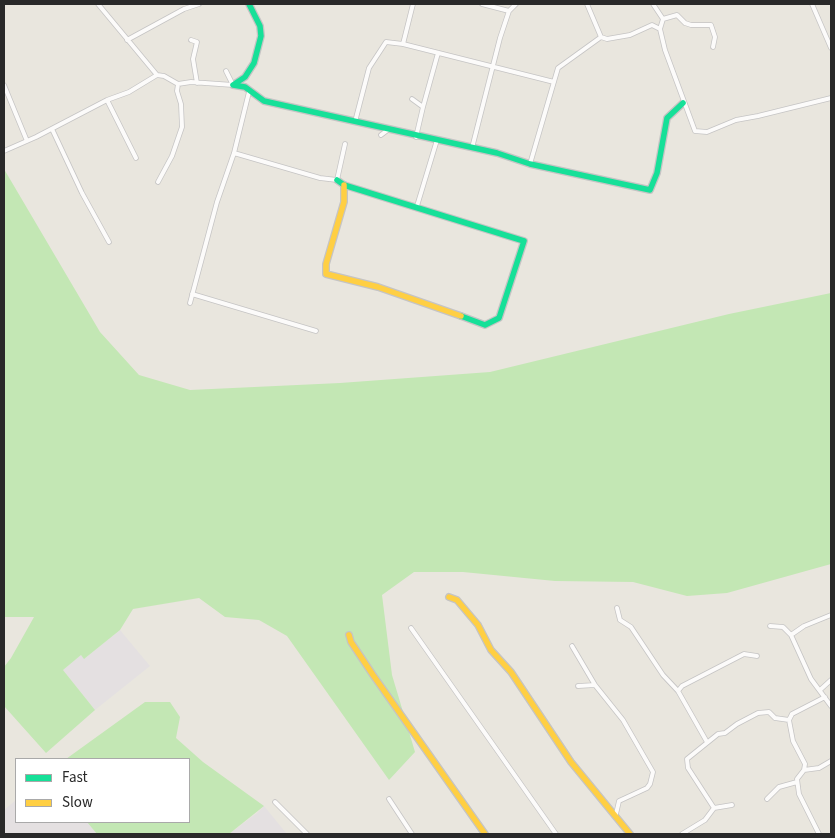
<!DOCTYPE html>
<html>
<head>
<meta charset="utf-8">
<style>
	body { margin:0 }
	#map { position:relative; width:835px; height:838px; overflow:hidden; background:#e9e6de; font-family:"Source Sans 3",sans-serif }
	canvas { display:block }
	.frame { position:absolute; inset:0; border:5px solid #292929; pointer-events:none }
	.legend { position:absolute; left:15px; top:758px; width:175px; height:65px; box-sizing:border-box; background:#fff; border:1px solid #a9a9a9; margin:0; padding:6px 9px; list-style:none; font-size:15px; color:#292929 }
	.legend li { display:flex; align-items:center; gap:10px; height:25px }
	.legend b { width:25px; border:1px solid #a9a9a9 }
</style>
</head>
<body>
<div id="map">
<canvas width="835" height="838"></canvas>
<div class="frame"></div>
<ul class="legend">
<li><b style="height:6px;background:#16e098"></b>Fast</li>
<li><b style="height:6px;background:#ffcf43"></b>Slow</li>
</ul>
</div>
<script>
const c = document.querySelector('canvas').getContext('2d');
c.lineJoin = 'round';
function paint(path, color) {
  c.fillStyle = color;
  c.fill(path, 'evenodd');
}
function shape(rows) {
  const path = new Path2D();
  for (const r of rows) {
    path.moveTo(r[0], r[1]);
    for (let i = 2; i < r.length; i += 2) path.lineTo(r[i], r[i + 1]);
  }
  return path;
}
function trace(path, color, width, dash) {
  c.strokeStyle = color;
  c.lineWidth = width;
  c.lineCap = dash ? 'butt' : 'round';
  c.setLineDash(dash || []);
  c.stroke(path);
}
const industrial = shape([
	[120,630,150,666,95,710,63,670,81,655,85,658],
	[16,800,16,822,87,822,97,834,4,834,4,810],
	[264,806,287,834,229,834,257,813]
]);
const green = shape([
	[4,169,100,332,139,375,190,390,340,383,490,372,729,314,831,293,831,564,727,593,687,596,633,582,555,581,463,572,414,572,382,595,392,675,415,752,389,780,287,636,259,620,225,617,199,598,133,609,120,630,84,659,81,655,63,670,95,710,46,753,4,706,4,667,11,658,34,617,4,617],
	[145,702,170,702,180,717,176,738,203,762,264,806,229,834,97,834,87,822,189,822,189,759,66,759]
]);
const street = shape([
	[98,4,157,75,164,76,178,84,191,82,233,85,226,71],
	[413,4,403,44,554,82],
	[482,4,509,11],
	[587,4,601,37,607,39,630,35,652,25,660,29],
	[653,4,663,19,660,29,665,50,695,131,707,132,736,120,758,116,831,98],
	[812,4,831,48],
	[663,19,677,15,685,23,691,25,711,25,715,37,713,47],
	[127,40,184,9,199,4],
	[191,40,197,42,193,59,197,83],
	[4,85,27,141],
	[412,99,423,107,416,137],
	[107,100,136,158],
	[423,107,438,53],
	[356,118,369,68,386,42,403,44],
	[52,129,82,193,109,242],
	[381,135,389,129],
	[472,148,500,38,509,11,516,4],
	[4,151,36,137,107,100,129,92,157,75],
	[234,153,320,178,337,180,345,144],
	[530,164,558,68,601,37],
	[158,182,172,156,182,127,181,104,177,91,178,84],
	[417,206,437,140],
	[192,294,316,331],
	[190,303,217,202,234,153,249,92],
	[617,608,620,620,631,627,663,675,678,691,707,742],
	[770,626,783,627,791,635,811,679,831,706],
	[411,628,556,834],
	[791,635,804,626,831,615],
	[572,646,595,685,623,720,653,772,650,784,647,788,619,801,616,814],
	[578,686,595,685],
	[820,690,831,680],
	[678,691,682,686,744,654,757,656],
	[804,770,819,768,831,761],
	[389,799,412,834],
	[767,799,779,787,797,782],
	[275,802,307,834],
	[714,808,688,768,687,759,718,734,725,733,737,724,758,713,769,712,775,718,789,720],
	[714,808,732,805],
	[682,834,705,820,714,808],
	[819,834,799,794,797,779,804,770,805,764,793,741,789,720,792,714,825,697]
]);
const fast = shape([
	[249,4,260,26,261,36,254,63,245,77,233,85,245,87,264,101,497,153,530,164,650,190,657,173,667,118,683,103],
	[337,180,344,185,524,241,499,318,485,325,461,316]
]);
const slow = shape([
	[344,185,344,202,326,264,326,274,378,287,461,316],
	[449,597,457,600,478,625,491,650,511,672,571,762,630,834],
	[349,635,351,642,373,675,485,834]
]);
paint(industrial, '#e4e0e1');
paint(green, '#c3e7b4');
trace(street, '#c5c4c4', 5.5);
trace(fast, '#c5c4c4', 8);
trace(slow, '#c5c4c4', 8);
trace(street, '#fcfbfa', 4);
trace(fast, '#16e098', 5.5);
trace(slow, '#ffcf43', 5.5);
</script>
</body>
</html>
